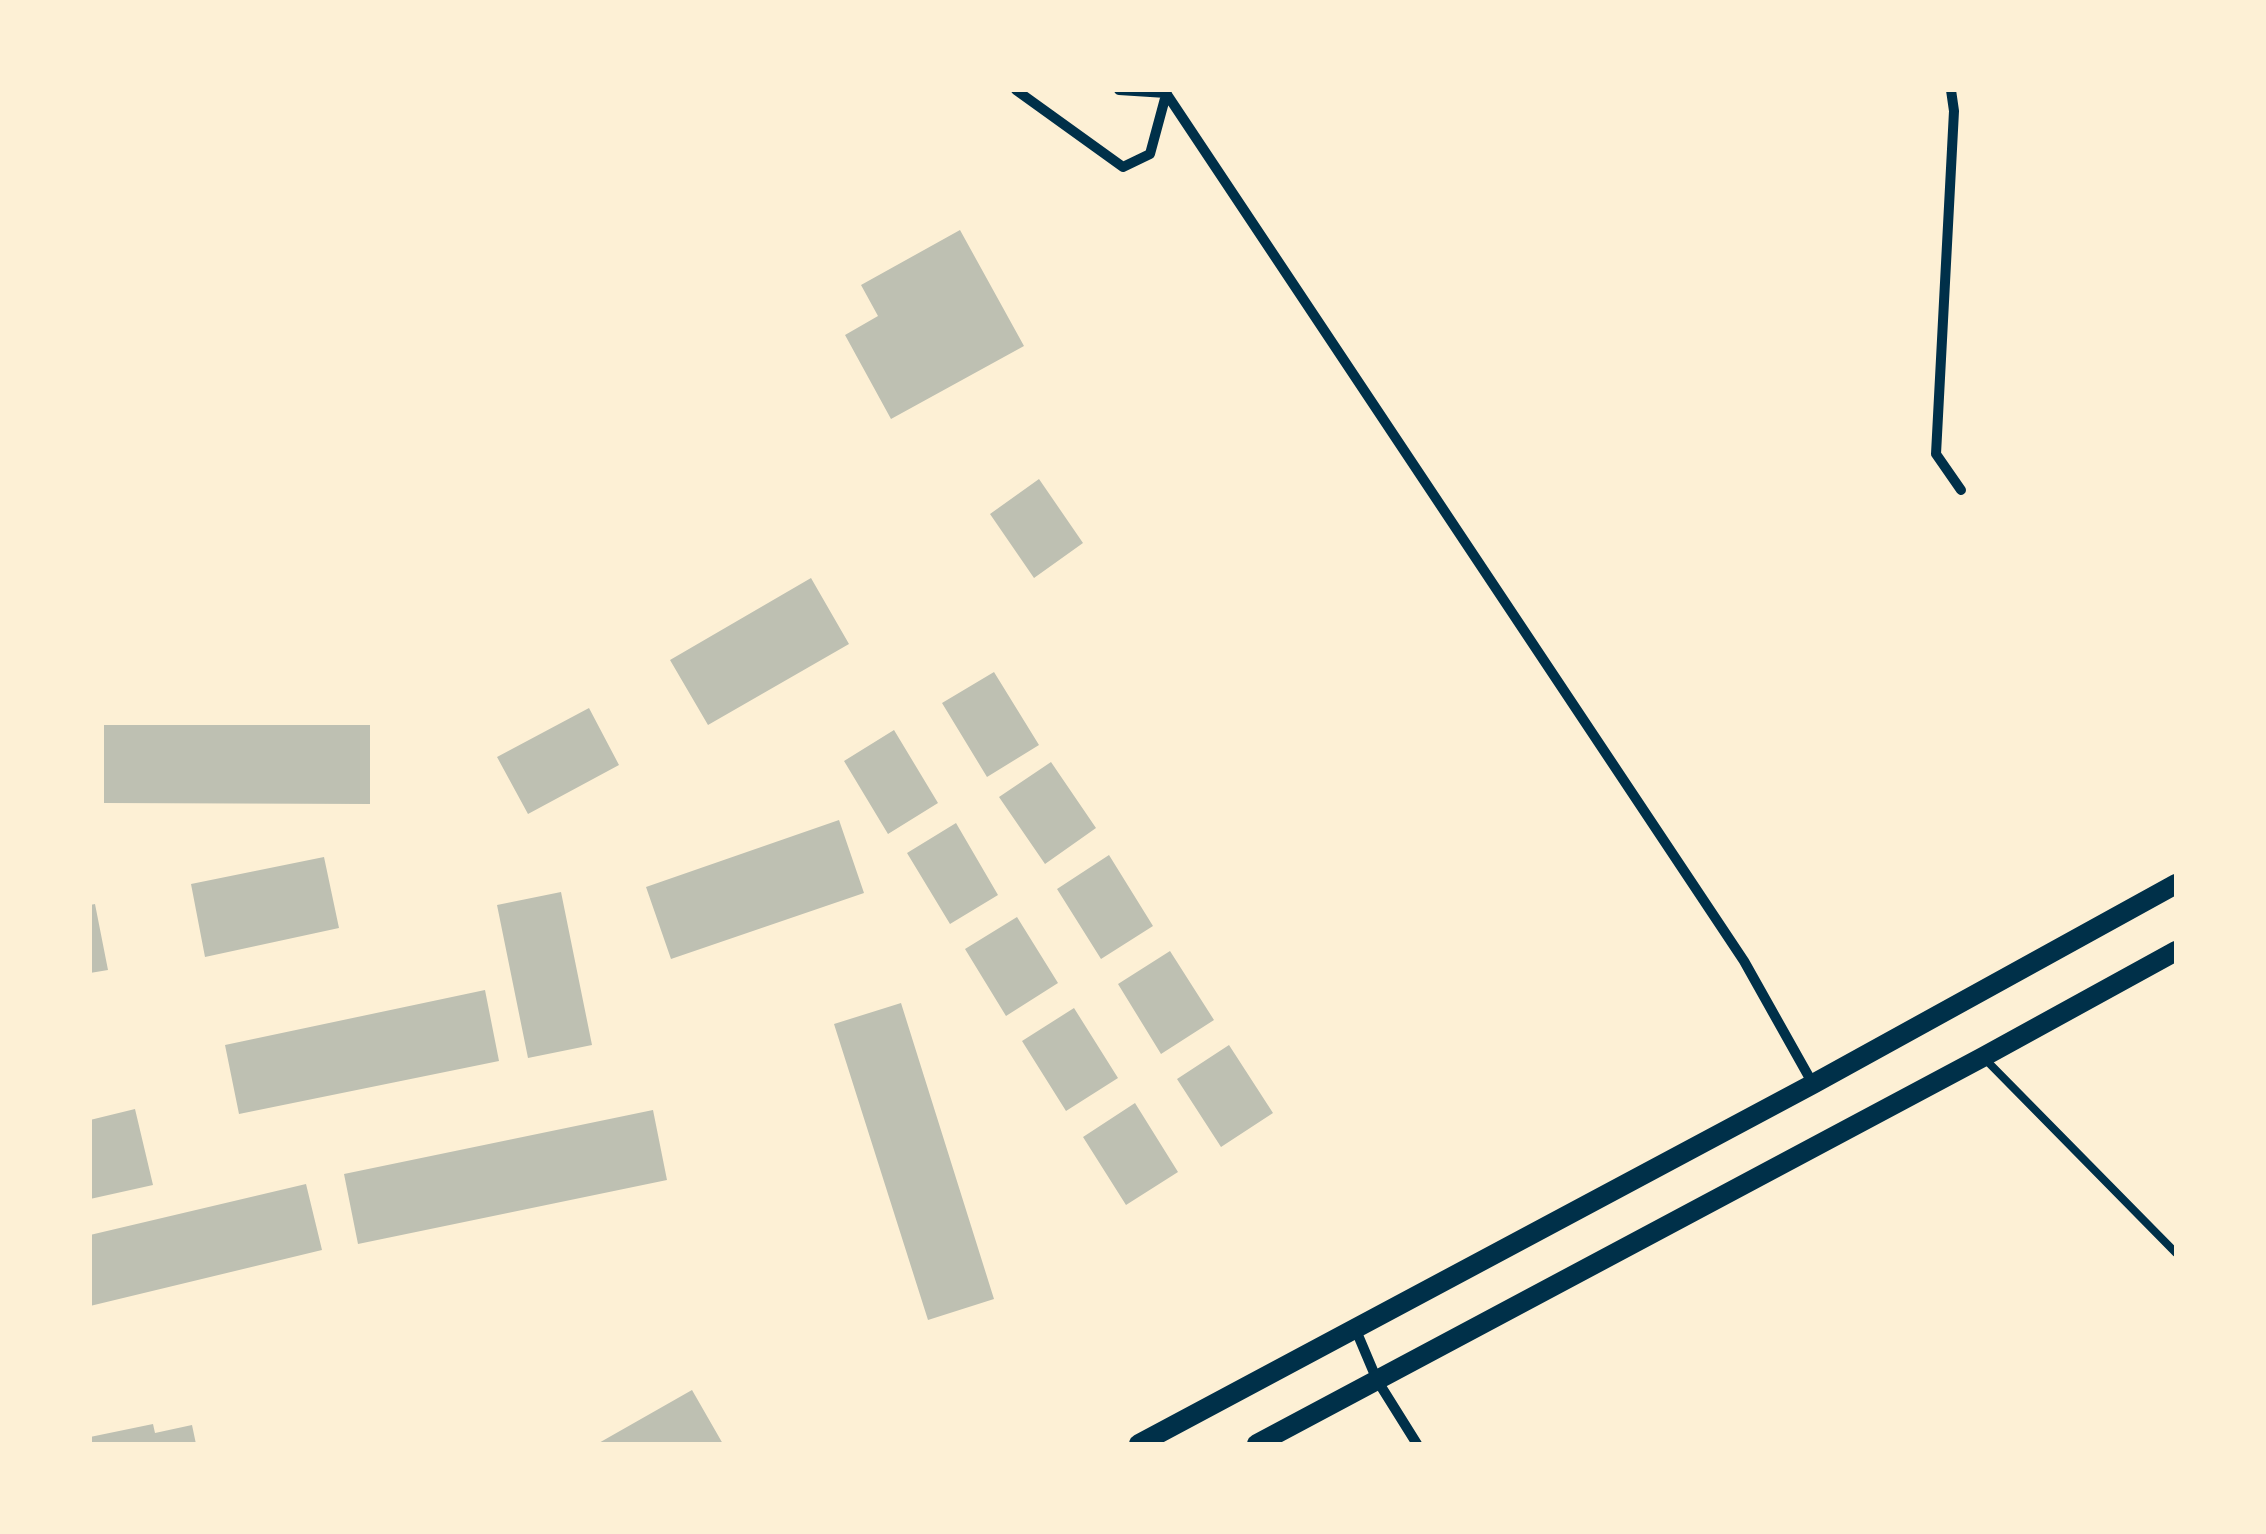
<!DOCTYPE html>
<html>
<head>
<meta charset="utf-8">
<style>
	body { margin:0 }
	#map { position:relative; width:2266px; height:1534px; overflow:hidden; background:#fdf0d5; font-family:"Asap Condensed",sans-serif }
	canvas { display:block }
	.frame { position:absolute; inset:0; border:92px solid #fdf0d5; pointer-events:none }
</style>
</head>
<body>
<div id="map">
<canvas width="2266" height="1534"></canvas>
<div class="frame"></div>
</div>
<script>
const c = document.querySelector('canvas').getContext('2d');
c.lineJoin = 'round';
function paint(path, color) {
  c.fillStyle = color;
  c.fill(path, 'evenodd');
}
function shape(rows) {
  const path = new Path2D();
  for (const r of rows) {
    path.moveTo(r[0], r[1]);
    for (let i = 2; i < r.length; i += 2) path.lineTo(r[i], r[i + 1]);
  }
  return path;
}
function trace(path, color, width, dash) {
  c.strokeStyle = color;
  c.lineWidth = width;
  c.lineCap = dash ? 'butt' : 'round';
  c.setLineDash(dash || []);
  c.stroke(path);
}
const building = shape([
	[960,230,1024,346,891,419,845,335,878,316,861,285],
	[1039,479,1083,543,1034,578,990,514],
	[811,578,849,644,708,725,670,660],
	[994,672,1039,745,987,777,942,703],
	[589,708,619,765,528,814,497,757],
	[104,725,370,725,370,804,104,803],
	[894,730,938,803,888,834,844,761],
	[1051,762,1096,828,1045,864,999,797],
	[839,820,864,893,671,959,646,887],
	[956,823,998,895,950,924,907,853],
	[1109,855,1153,926,1101,959,1057,889],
	[324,857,339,928,205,957,191,884],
	[561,892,592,1045,528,1058,497,905],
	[95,904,108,970,90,973,90,905],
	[1017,917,1058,983,1006,1016,965,949],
	[1170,951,1214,1020,1161,1054,1118,984],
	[485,990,499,1061,239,1114,225,1045],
	[901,1003,994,1299,928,1320,834,1024],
	[1074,1008,1118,1078,1066,1111,1022,1041],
	[1229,1045,1273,1113,1221,1147,1177,1079],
	[1135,1103,1178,1172,1126,1205,1083,1137],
	[135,1109,153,1185,90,1199,90,1120],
	[653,1110,667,1180,358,1244,344,1174],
	[306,1184,322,1250,90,1306,90,1235],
	[692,1390,723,1444,597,1444],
	[153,1424,155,1433,192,1425,196,1444,90,1444,90,1437]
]);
const service = shape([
	[1983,1057,2176,1253]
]);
const minor = shape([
	[1016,90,1123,167,1150,154,1167,91],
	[1119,90,1166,93],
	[1164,90,1744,961,1813,1084],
	[1951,90,1954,111,1936,454,1961,490],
	[1355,1328,1377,1380,1417,1444]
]);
const secondary = shape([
	[1139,1444,1813,1084,2176,884],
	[1257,1444,1983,1057,2176,951]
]);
paint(building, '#bec0b2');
trace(service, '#003049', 8);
trace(minor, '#003049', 10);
trace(secondary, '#003049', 20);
</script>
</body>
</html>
